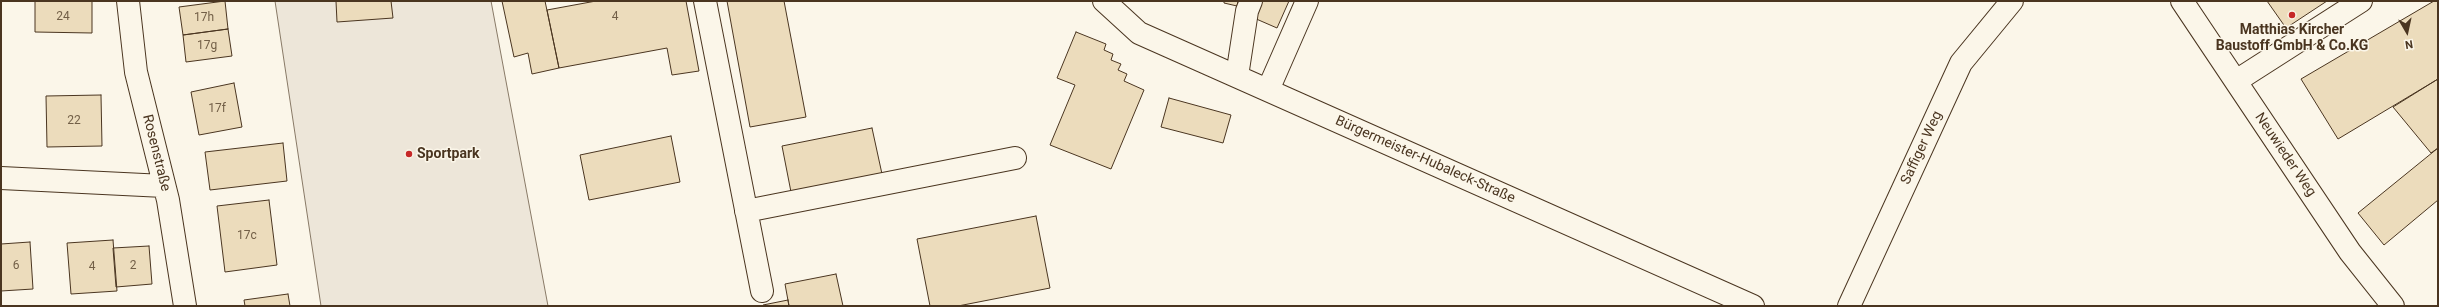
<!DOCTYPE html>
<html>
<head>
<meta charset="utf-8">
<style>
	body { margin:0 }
	#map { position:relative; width:2439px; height:307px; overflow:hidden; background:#fbf6e9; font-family:Roboto,sans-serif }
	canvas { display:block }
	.frame { position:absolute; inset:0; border:2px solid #4a3520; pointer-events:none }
	.north { position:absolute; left:2387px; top:12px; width:40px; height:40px; -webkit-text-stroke:3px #fbf6e9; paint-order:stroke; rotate:171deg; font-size:11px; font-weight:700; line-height:16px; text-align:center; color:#4a3520 }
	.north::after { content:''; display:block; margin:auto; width:14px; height:18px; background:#4a3520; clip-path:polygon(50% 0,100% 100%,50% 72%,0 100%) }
</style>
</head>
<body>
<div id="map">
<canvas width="2439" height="307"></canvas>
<div class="frame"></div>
<div class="north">N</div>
</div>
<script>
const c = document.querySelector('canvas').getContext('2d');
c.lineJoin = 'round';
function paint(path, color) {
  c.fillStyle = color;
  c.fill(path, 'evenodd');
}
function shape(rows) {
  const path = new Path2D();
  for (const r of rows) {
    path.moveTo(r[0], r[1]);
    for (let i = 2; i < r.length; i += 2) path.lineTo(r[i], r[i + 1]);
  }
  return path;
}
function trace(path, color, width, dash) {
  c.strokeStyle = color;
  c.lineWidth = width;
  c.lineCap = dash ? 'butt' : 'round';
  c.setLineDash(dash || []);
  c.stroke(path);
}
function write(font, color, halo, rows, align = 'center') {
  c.font = font + ' Roboto,sans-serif';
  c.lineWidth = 3;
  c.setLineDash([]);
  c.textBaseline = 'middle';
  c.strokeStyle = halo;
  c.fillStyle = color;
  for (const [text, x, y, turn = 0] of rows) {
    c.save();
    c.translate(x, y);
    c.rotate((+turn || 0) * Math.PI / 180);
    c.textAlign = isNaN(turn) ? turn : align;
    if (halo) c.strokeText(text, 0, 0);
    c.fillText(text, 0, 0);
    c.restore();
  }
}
const green = shape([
	[275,1,491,1,548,306,321,306,275,1]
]);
const building = shape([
	[35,1,92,1,92,33,35,32,35,1],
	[225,1,228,29,183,35,179,7,225,1],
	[336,1,391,1,393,18,337,22,336,1],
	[502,1,545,1,559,68,532,74,528,53,514,57,502,1],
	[596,1,686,1,699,71,672,75,667,48,559,68,547,10,596,1],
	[727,1,784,1,806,117,750,127,727,1],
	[1224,1,1238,1,1237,6,1224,3,1224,1],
	[1262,1,1289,1,1277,28,1254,18,1262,1],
	[2267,1,2327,1,2286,28,2267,1],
	[2434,1,2438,1,2438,79,2338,139,2301,79,2434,1],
	[228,29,232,56,186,62,183,35,228,29],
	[1076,32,1106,44,1104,50,1113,54,1111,60,1121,64,1118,70,1127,74,1124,81,1144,90,1111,169,1050,145,1075,85,1057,78,1076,32],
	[2438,79,2438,148,2431,153,2393,107,2438,79],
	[234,83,242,127,199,135,191,92,234,83],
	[101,95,102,146,47,147,46,96,101,95],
	[1169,98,1231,115,1223,143,1161,127,1169,98],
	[872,128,882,174,791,192,782,146,872,128],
	[671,136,680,182,589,200,580,155,671,136],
	[283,143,287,181,210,190,205,152,283,143],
	[2438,148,2438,200,2384,245,2358,213,2438,148],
	[269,200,277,265,225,272,217,206,269,200],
	[1036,216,1050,288,958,306,930,306,917,239,1036,216],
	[113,240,117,291,71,294,67,243,113,240],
	[30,242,33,289,1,291,1,244,30,242],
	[149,246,152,284,116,287,113,248,149,246],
	[836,274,843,306,789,306,785,284,836,274],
	[288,294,290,306,245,306,244,300,288,294],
	[788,300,789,306,763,306,763,305,788,300]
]);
const minor = shape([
	[128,1,136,72,168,200,185,306],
	[705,1,762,291],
	[1104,1,1139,33,1753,306],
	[2182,1,2350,252,2393,306],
	[1237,76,1247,11,1251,1],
	[2236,81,2361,1],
	[1268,90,1307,1],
	[1,178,164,186],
	[746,211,1015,158],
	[1849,306,1961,63,2012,1]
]);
const markers = [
	[2292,15,4,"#c62828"],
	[409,154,4,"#c62828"]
];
const numberNames = [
	["24",63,17],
	["4",615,17],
	["17h",204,18],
	["17g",207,46],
	["17f",217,109],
	["22",74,121],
	["17c",247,236],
	["6",16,266],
	["2",133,266],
	["4",92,267]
];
const poiNames = [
	["Matthias Kircher",2292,30],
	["Baustoff GmbH & Co.KG",2292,46],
	["Sportpark",417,154,"left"]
];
const streetNames = [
	["Saffiger Weg",1922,148,-65],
	["Rosenstraße",156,153,76],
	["Neuwieder Weg",2285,155,56],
	["Bürgermeister-Hubaleck-Straße",1425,160,24]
];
paint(green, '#ede6d9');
trace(green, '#887966', 1);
paint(building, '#ecdcbc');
trace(building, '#4a3520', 1);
trace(minor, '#4a3520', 24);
trace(minor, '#fbf6e9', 22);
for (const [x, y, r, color] of markers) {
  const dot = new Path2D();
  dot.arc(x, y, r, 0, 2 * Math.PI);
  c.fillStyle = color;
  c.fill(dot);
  trace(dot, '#fbf6e9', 1.5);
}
write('12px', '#725f47', null, numberNames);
write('bold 14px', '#4a3520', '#fbf6e9', poiNames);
write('14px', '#4a3520', '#fbf6e9', streetNames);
</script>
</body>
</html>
